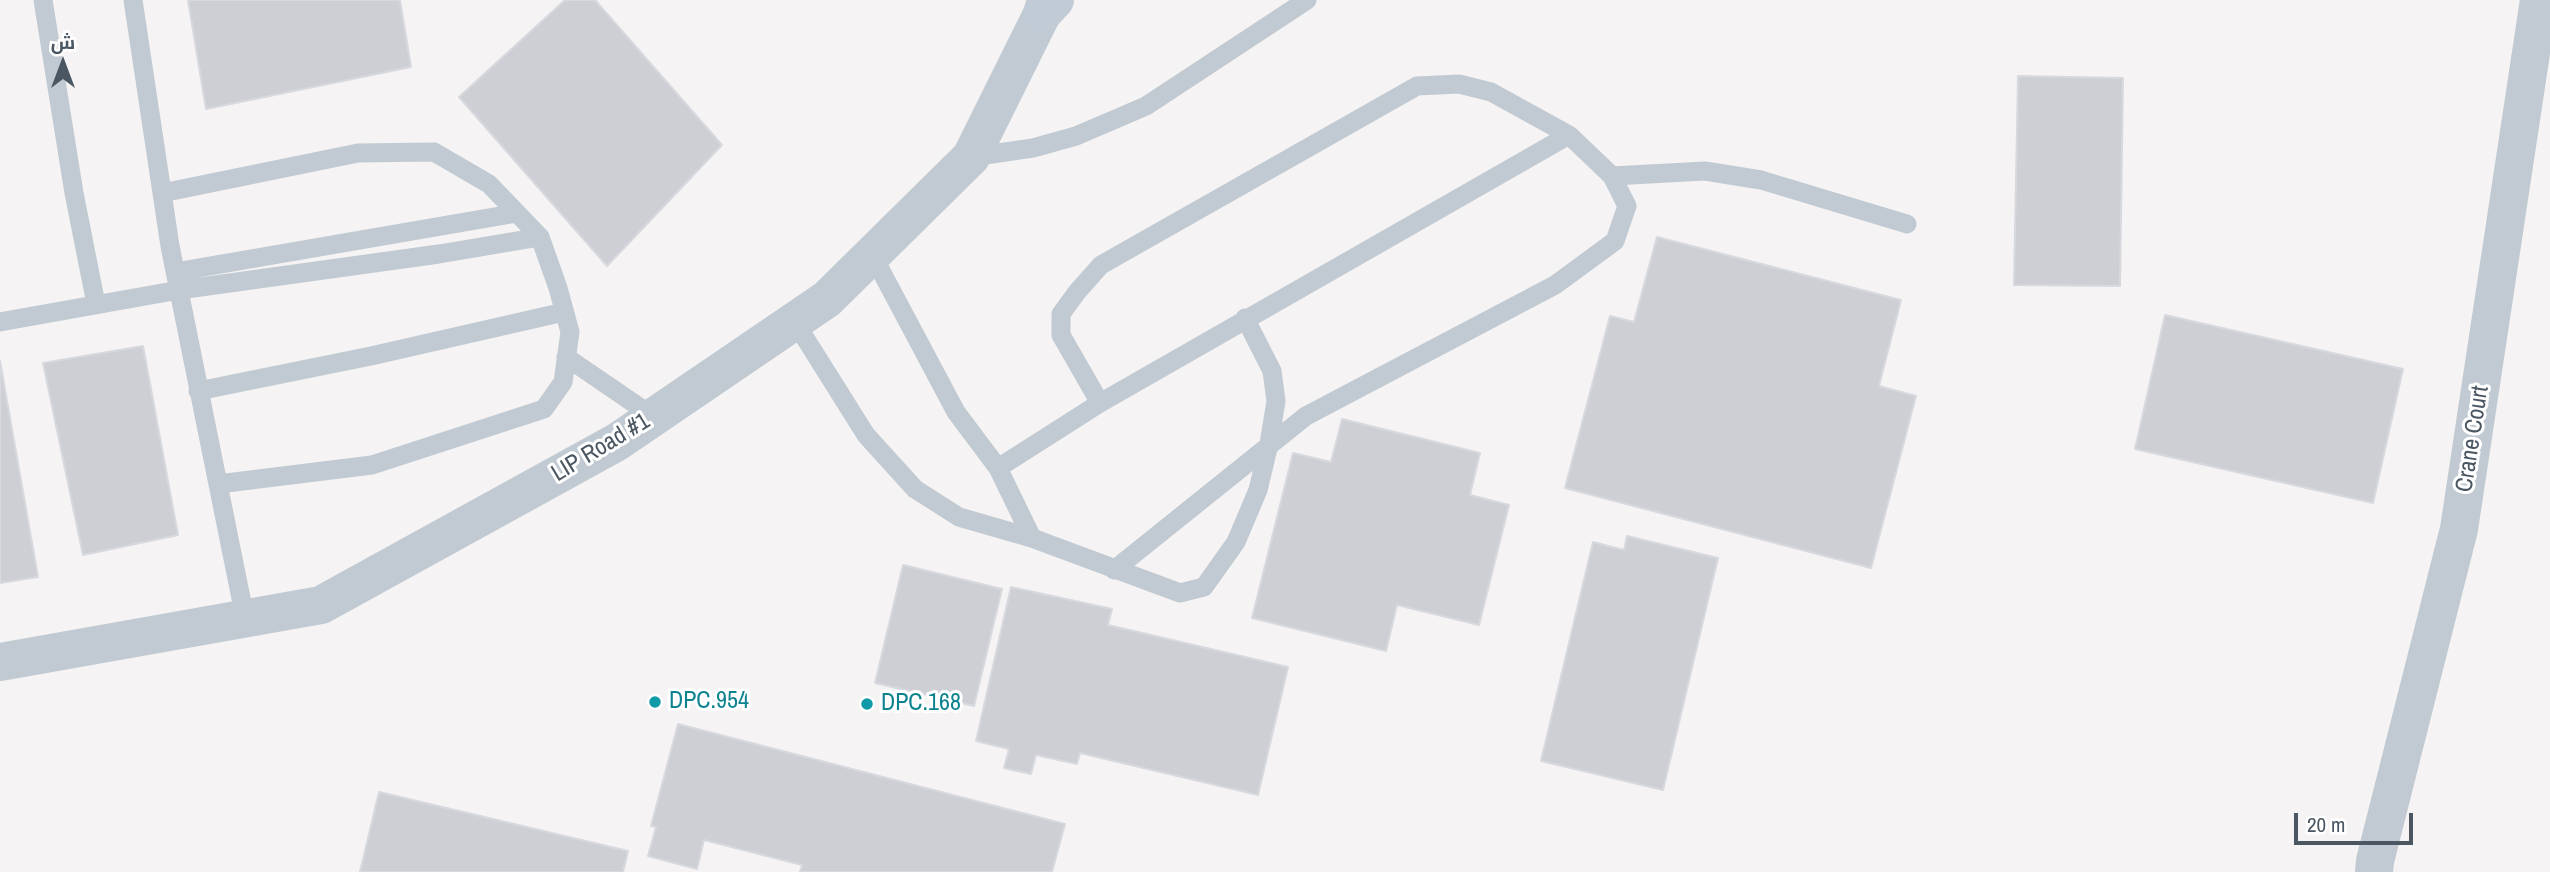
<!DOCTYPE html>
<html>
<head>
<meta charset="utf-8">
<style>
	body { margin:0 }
	#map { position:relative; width:2550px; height:872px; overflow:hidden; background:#f5f3f3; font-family:"Archivo Narrow",Cairo,sans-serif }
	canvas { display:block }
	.north { position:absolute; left:28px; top:28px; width:70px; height:70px; -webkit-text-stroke:5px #fff; paint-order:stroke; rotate:0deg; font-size:19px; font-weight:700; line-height:28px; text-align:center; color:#4a5661 }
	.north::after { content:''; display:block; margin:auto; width:24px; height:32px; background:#4a5661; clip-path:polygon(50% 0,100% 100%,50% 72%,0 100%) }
	.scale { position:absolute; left:2294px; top:813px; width:119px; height:32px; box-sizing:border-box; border:4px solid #4a5661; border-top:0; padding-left:9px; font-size:21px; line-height:24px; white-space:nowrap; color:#4a5661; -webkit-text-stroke:5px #fff; paint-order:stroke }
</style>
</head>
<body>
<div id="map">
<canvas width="2550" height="872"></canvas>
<div class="north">ش</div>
<div class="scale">20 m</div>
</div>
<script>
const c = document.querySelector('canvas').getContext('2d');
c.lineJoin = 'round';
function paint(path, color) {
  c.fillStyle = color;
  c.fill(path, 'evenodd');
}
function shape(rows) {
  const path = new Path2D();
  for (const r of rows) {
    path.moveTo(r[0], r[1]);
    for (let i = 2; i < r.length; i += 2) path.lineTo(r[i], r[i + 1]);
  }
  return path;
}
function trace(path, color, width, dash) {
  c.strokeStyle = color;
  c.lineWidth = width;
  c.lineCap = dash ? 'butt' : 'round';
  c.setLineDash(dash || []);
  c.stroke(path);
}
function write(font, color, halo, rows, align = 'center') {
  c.font = font + ' "Archivo Narrow",sans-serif';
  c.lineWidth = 6;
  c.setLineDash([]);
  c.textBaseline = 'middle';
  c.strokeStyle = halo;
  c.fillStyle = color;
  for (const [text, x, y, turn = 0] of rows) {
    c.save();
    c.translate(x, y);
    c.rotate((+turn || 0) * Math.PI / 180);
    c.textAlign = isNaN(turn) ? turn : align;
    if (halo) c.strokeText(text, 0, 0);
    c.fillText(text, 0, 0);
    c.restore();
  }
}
const building = shape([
	[188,0,400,0,411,67,206,109,188,0],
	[565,0,595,0,722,145,607,266,459,97,565,0],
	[2018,76,2123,78,2120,286,2014,285,2018,76],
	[1657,237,1901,300,1879,386,1916,396,1871,568,1565,488,1610,316,1634,322,1657,237],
	[2165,315,2403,369,2373,503,2135,449,2165,315],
	[143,346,178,535,83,555,43,363,143,346],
	[0,361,38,577,0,583,0,361],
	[1342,419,1480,453,1470,495,1509,505,1479,625,1397,605,1386,651,1252,618,1293,453,1331,462,1342,419],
	[1627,536,1718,558,1663,790,1541,761,1593,542,1624,550,1627,536],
	[903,565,1002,589,974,706,875,683,903,565],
	[1011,587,1112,609,1108,625,1288,667,1258,795,1080,753,1077,764,1036,755,1031,774,1004,768,1009,749,976,741,1011,587],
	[678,724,1065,824,1052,872,800,872,802,865,704,840,697,869,648,856,656,827,651,826,678,724],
	[379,792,628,851,623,872,360,872,379,792]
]);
const lane = shape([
	[43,0,74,193,96,304],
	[133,0,170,246,245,618],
	[971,157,1033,148,1076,136,1146,106,1307,0],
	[1612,176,1705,171,1761,180,1907,224],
	[162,193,358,153,434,152,489,184,540,237,558,288,570,332,563,382,544,409,372,465,218,484],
	[872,254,956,412,998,468,1032,538],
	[175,272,517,213],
	[0,322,179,290,439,254,540,237],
	[795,322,866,435,915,489,959,517,1032,538,1180,593,1204,587,1236,542,1258,490,1269,444,1276,401,1272,371,1245,318],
	[566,357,654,417],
	[198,391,371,356,564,312],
	[1100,403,1061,335,1061,314,1077,292,1101,265,1417,86,1459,84,1491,92,1569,135,1612,176,1627,206,1615,241,1555,285,1306,416,1114,570],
	[998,468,1100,403,1569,135]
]);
const street = shape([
	[0,662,321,605,617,442,827,299,971,157,1042,14,1046,0],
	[2374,872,2375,861,2459,529,2539,0]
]);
const secondary = shape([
	[1042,14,1055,0]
]);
const markers = [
	[655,702,7,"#0f9aa8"],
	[867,704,7,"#0f9aa8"]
];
const streetNames = [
	["Crane Court",2473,439,-81],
	["LIP Road #1",601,448,-31]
];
const cultureNames = [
	["DPC.954",669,702],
	["DPC.168",881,704]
];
paint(building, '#cdcfd5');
trace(building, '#d7d9de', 2);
trace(lane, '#c1cad2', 19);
trace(street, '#c1cad2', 38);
trace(secondary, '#c1cbd6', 38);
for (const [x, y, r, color] of markers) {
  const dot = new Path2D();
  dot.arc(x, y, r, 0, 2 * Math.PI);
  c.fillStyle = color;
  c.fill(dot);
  trace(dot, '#fff', 2.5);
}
write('24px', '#4a5661', '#fff', streetNames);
write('24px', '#0d838f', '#fff', cultureNames, 'left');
</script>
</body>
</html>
